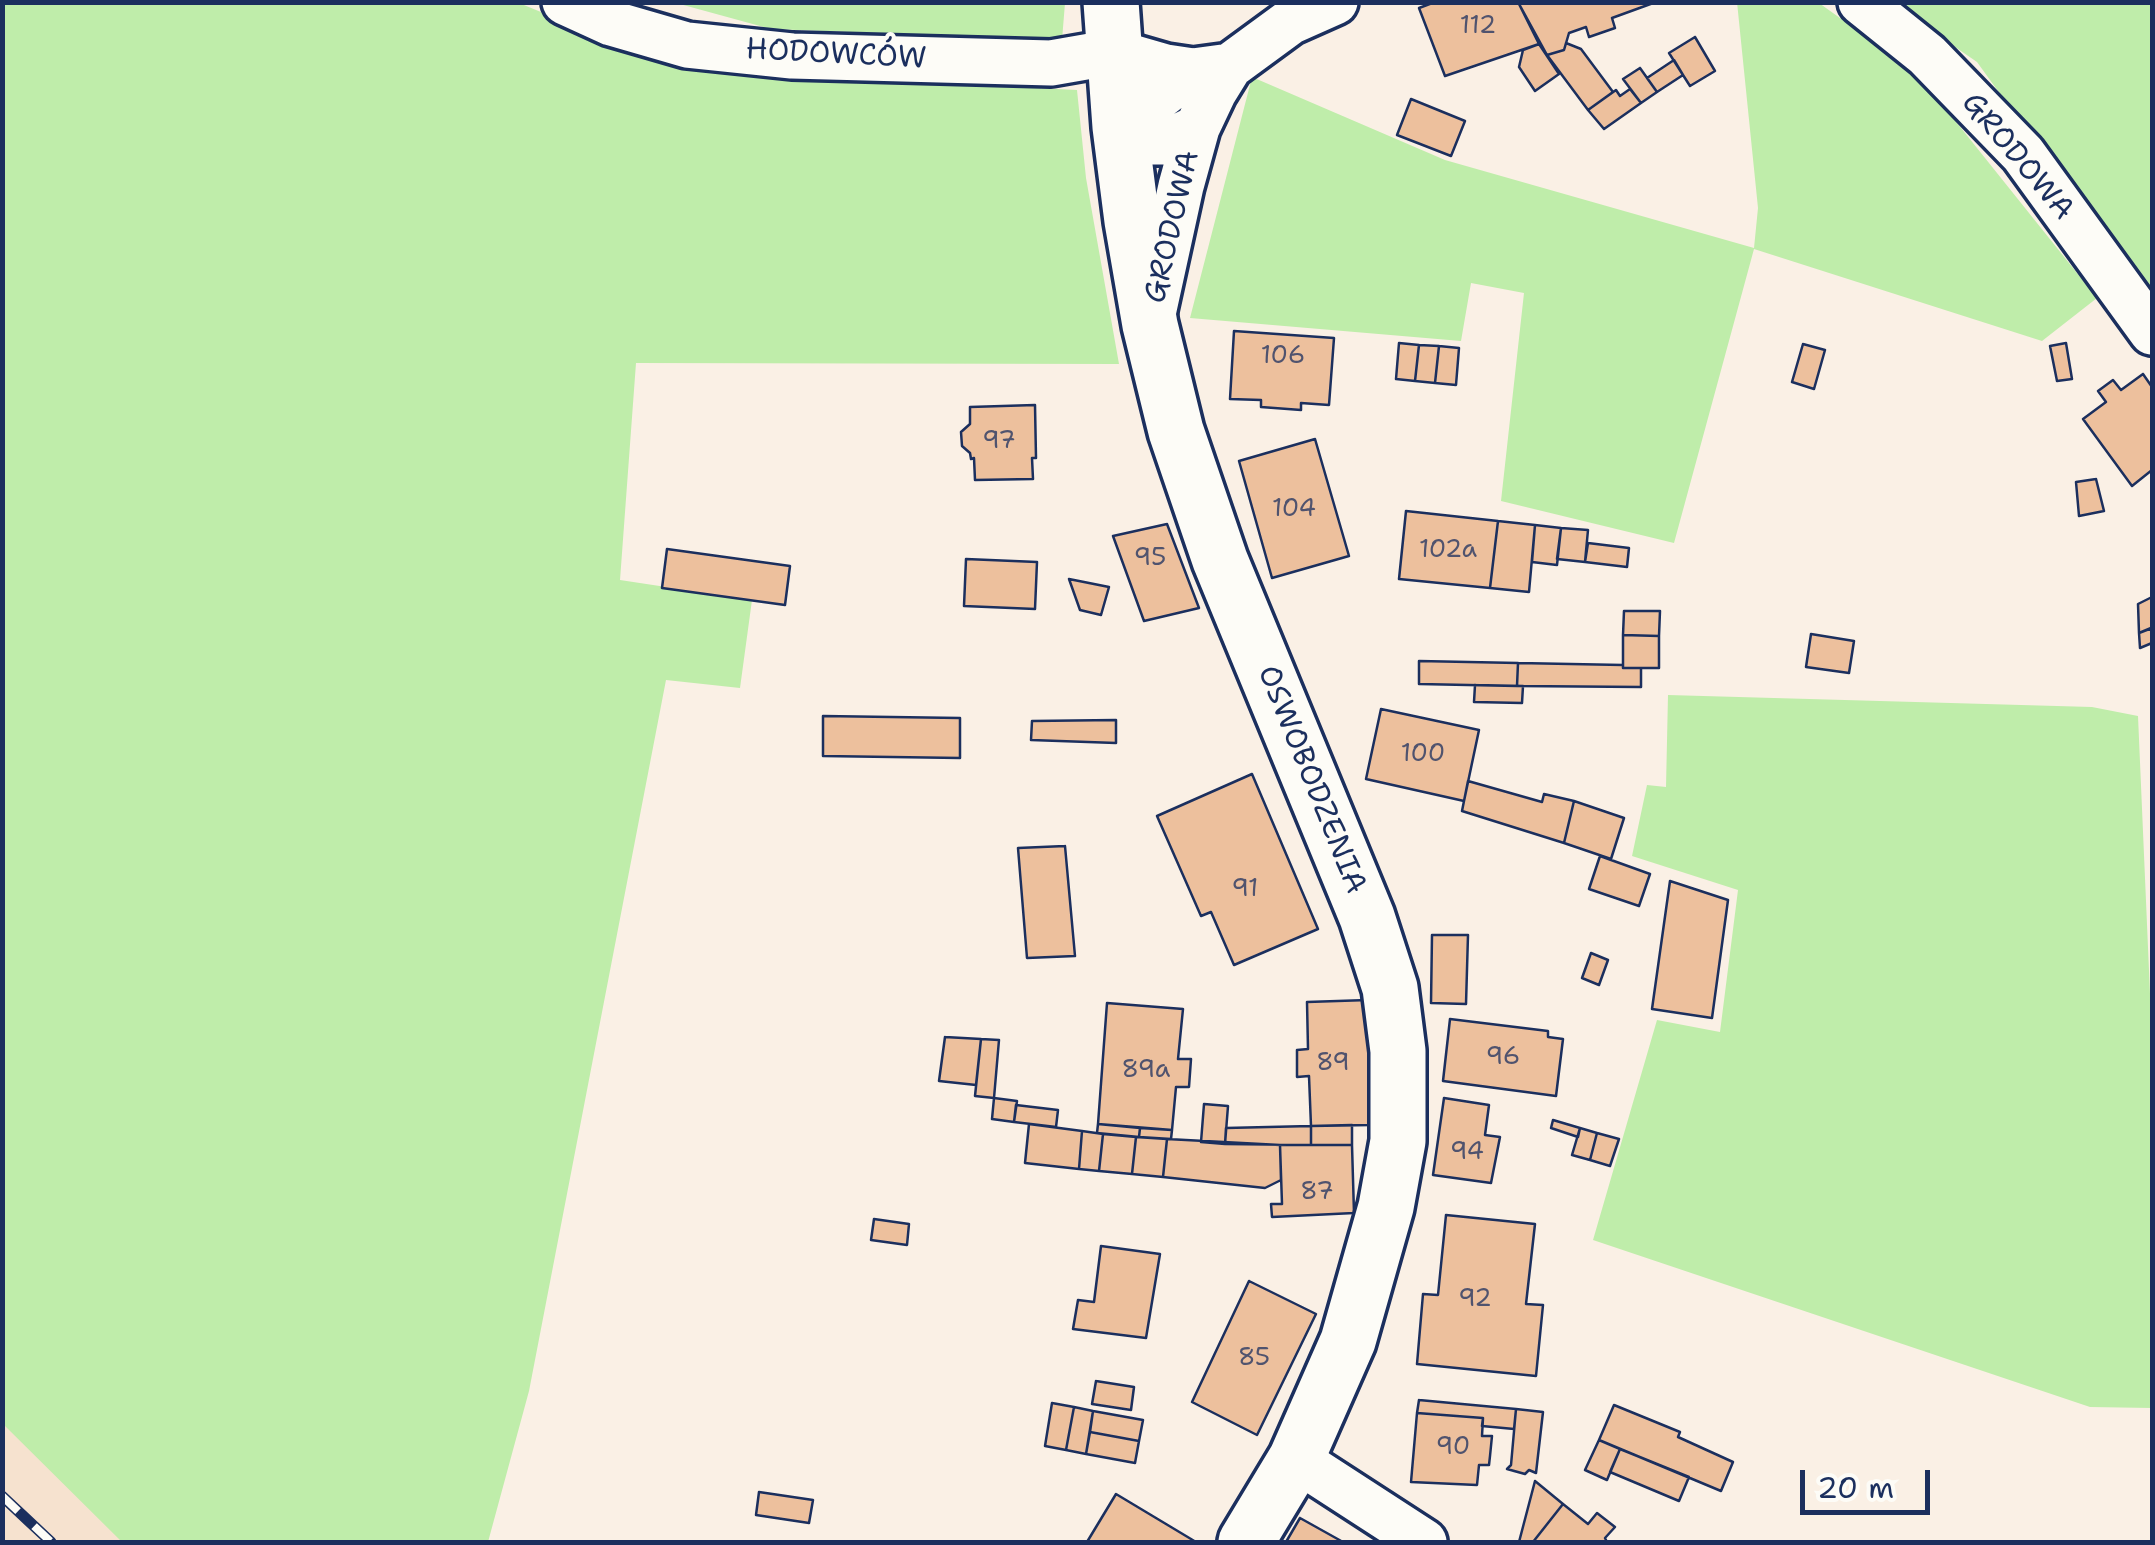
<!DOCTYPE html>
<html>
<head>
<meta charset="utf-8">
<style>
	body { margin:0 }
	#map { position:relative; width:2155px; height:1545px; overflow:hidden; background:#faf0e5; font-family:"Shantell Sans",sans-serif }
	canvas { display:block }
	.frame { position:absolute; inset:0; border:5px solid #1b2f5e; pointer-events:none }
	.scale { position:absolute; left:1800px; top:1470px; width:130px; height:45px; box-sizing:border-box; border:5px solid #1b2f5e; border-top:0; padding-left:12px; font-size:30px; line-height:35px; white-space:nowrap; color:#1b2f5e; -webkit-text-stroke:8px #fdfcf7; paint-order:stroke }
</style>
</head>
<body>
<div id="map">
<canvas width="2155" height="1545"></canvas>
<div class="frame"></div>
<div class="scale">20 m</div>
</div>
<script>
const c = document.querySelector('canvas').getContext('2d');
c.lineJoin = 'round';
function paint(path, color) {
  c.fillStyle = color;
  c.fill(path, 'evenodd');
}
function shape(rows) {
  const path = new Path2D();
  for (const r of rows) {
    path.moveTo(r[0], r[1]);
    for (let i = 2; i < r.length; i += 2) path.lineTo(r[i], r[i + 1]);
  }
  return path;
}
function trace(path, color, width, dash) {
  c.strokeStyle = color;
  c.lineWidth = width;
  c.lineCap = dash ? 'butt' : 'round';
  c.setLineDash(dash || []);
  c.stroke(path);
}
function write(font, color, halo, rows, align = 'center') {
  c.font = font + ' "Shantell Sans",sans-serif';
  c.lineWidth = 8;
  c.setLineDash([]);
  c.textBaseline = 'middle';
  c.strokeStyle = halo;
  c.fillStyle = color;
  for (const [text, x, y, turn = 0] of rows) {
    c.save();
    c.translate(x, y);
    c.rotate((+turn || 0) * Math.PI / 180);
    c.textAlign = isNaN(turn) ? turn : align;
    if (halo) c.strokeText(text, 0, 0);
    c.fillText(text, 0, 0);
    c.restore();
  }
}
const built = shape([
	[3,1373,169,1542,3,1542]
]);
const green = shape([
	[1737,2,1819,3,1917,73,2097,298,2042,341,1754,249,1674,543,1501,501,1524,293,1471,283,1461,341,1190,318,1252,77,1445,160,1754,248,1758,208],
	[2,3,519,3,558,19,795,76,1077,90,1086,178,1119,364,636,363,620,580,752,600,740,688,666,680,529,1391,488,1542,122,1542,3,1424],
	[676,3,1065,3,1062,40,771,29],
	[1891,3,2152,3,2152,304,1977,62],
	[1668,695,2092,707,2138,716,2152,1040,2152,1408,2090,1407,1593,1240,1657,1020,1720,1032,1738,890,1632,856,1647,785,1666,787]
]);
const building = shape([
	[1435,2,1518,2,1539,44,1445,76,1419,8,1435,2],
	[1518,2,1656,2,1612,18,1615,28,1589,37,1586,27,1569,33,1564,50,1547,55,1518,2],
	[1695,37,1715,71,1690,86,1669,53,1695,37],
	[1566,43,1581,49,1613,92,1588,110,1547,55,1564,50,1566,43],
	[1539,44,1559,74,1535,91,1519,67,1523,50,1539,44],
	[1674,60,1683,75,1657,92,1647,78,1674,60],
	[1640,68,1657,92,1641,103,1623,79,1640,68],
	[1630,89,1641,103,1604,129,1588,110,1616,90,1620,96,1630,89],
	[1411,99,1465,121,1451,156,1397,135,1411,99],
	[1234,331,1334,338,1329,405,1301,403,1301,410,1261,407,1261,400,1230,399,1234,331],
	[1399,343,1419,345,1415,381,1396,379,1399,343],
	[2066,343,2072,379,2057,381,2050,346,2066,343],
	[1803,344,1825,350,1814,389,1792,382,1803,344],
	[1419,345,1439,346,1435,383,1415,381,1419,345],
	[1439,346,1459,348,1456,385,1435,383,1439,346],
	[2143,374,2152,387,2152,470,2132,486,2083,419,2106,402,2098,391,2113,380,2121,390,2143,374],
	[1035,405,1036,458,1032,458,1033,479,975,480,974,458,971,459,970,453,962,446,961,432,970,424,970,407,1035,405],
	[1315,439,1349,556,1272,578,1239,461,1315,439],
	[2096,479,2104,511,2079,516,2076,482,2096,479],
	[1406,511,1498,521,1490,588,1399,579,1406,511],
	[1498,521,1535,525,1529,592,1490,588,1498,521],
	[1167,524,1199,608,1144,621,1113,536,1167,524],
	[1535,525,1561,528,1557,565,1532,562,1535,525],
	[1561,528,1588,530,1585,562,1557,559,1561,528],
	[1588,543,1629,548,1627,567,1585,562,1588,543],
	[667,549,790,566,785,605,662,588,667,549],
	[966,559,1037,562,1035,609,964,606,966,559],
	[1069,579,1109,587,1101,615,1080,610,1069,579],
	[2152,597,2152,628,2139,633,2138,604,2152,597],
	[1624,611,1660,611,1659,636,1623,635,1624,611],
	[2151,628,2152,643,2140,648,2139,633,2151,628],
	[1811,634,1854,641,1849,673,1806,667,1811,634],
	[1623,635,1659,636,1659,668,1623,668,1623,635],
	[1419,661,1518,663,1517,686,1419,684,1419,661],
	[1518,663,1623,665,1623,668,1641,668,1641,687,1517,686,1518,663],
	[1475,685,1523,686,1522,703,1474,702,1475,685],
	[1381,709,1479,730,1464,801,1366,779,1381,709],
	[823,716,960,718,960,758,823,756,823,716],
	[1116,720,1116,743,1031,740,1032,721,1116,720],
	[1252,774,1318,929,1234,965,1211,912,1201,916,1157,816,1252,774],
	[1468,781,1542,802,1544,794,1574,801,1564,843,1462,811,1468,781],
	[1574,801,1624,818,1611,859,1564,843,1574,801],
	[1065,846,1075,956,1027,958,1018,848,1065,846],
	[1600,856,1650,874,1639,906,1589,889,1600,856],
	[1670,881,1728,900,1712,1018,1652,1009,1670,881],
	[1432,935,1468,935,1466,1004,1431,1003,1432,935],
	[1591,953,1608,960,1599,985,1582,978,1591,953],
	[1368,1000,1371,1125,1311,1126,1309,1076,1297,1077,1297,1050,1308,1049,1307,1002,1368,1000],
	[1107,1003,1183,1009,1178,1059,1191,1059,1189,1087,1176,1087,1172,1130,1098,1124,1107,1003],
	[1450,1019,1548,1031,1548,1037,1563,1039,1556,1096,1443,1081,1450,1019],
	[945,1037,981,1039,976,1085,939,1081,945,1037],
	[981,1039,999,1040,994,1098,975,1096,981,1039],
	[994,1098,1017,1101,1014,1122,992,1119,994,1098],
	[1444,1098,1489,1105,1485,1135,1500,1137,1491,1183,1433,1175,1444,1098],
	[1204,1104,1228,1106,1225,1144,1201,1142,1204,1104],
	[1016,1105,1058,1110,1056,1127,1014,1122,1016,1105],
	[1553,1120,1580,1128,1578,1137,1551,1128,1553,1120],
	[1029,1124,1082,1131,1079,1169,1025,1163,1029,1124],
	[1098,1124,1140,1128,1139,1137,1097,1133,1098,1124],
	[1352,1125,1352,1145,1311,1145,1311,1126,1352,1125],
	[1311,1126,1311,1145,1225,1144,1226,1128,1311,1126],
	[1140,1128,1172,1130,1171,1139,1139,1137,1140,1128],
	[1580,1128,1597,1133,1590,1160,1572,1155,1580,1128],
	[1082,1131,1103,1134,1099,1171,1079,1169,1082,1131],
	[1597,1133,1619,1139,1610,1166,1590,1160,1597,1133],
	[1103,1134,1136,1137,1132,1174,1099,1171,1103,1134],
	[1136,1137,1167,1139,1163,1177,1132,1174,1136,1137],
	[1167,1139,1280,1145,1281,1180,1265,1188,1163,1177,1167,1139],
	[1280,1145,1352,1145,1354,1213,1272,1217,1271,1204,1282,1204,1280,1145],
	[1446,1215,1535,1224,1526,1304,1543,1305,1536,1376,1417,1364,1423,1294,1438,1295,1446,1215],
	[874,1219,909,1224,907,1245,871,1240,874,1219],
	[1101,1246,1160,1254,1146,1338,1073,1329,1078,1300,1094,1302,1101,1246],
	[1249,1281,1316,1314,1257,1435,1192,1402,1249,1281],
	[1096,1381,1134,1387,1131,1410,1092,1404,1096,1381],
	[1419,1400,1516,1409,1514,1429,1482,1426,1483,1418,1417,1413,1419,1400],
	[1052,1403,1074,1407,1066,1450,1045,1446,1052,1403],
	[1614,1405,1680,1432,1678,1437,1733,1462,1721,1491,1599,1440,1614,1405],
	[1074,1407,1093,1411,1086,1454,1066,1450,1074,1407],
	[1516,1409,1543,1412,1536,1473,1529,1470,1525,1474,1507,1469,1511,1465,1516,1409],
	[1093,1411,1143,1420,1139,1441,1090,1432,1093,1411],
	[1417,1413,1483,1418,1482,1436,1492,1436,1490,1456,1489,1465,1479,1465,1477,1485,1411,1482,1417,1413],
	[1090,1432,1139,1441,1135,1463,1086,1454,1090,1432],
	[1599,1440,1620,1449,1607,1480,1585,1470,1599,1440],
	[1620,1449,1689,1477,1679,1501,1610,1472,1620,1449],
	[1535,1481,1563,1504,1533,1542,1519,1542,1535,1481],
	[759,1492,813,1500,809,1523,756,1515,759,1492],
	[1116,1494,1196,1542,1087,1542,1116,1494],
	[1563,1504,1588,1524,1597,1513,1615,1527,1605,1538,1607,1542,1533,1542,1563,1504],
	[1300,1518,1343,1542,1286,1542,1300,1518]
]);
const minor = shape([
	[565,2,611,23,687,45,792,56,1051,63,1114,52,1166,67,1193,71,1230,66],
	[1861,2,1927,55,2023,154,2152,332],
	[1193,71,1120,127,1128,139,1152,142,1167,142,1197,128],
	[1153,314,1181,186,1197,128,1214,92,1230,66,1290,22,1335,2],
	[1296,1459,1424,1542]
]);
const tertiary = shape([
	[1111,2,1120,127,1132,221,1150,325,1176,431,1220,560,1367,917,1390,988,1398,1051,1398,1141,1386,1207,1348,1341,1296,1459,1246,1542]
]);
const rail = shape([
	[2,1496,51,1542]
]);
const numberNames = [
	["112",1478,26],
	["106",1283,356],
	["97",999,441],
	["104",1294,509],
	["102a",1448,550],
	["95",1150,558],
	["100",1423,754],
	["91",1245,889],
	["96",1503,1057],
	["89",1333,1063],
	["89a",1146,1070],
	["94",1467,1152],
	["87",1317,1192],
	["92",1475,1299],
	["85",1254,1358],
	["90",1453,1447]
];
const streetNames = [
	["HODOWCÓW",836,55,3],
	["GRODOWA",2017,157,50],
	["GRODOWA",1173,227,-77],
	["OSWOBODZENIA",1311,780,68]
];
paint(built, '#f6e2cf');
paint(green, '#bfedaa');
paint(building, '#edc09d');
trace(building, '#1b2f5e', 2.5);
trace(minor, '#1b2f5e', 52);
trace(tertiary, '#1b2f5e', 62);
trace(minor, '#fdfcf7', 45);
trace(tertiary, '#fdfcf7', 55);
trace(rail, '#1b2f5e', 11);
trace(rail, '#fdfcf7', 8, [22]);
write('25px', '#50536e', null, numberNames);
write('30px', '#1b2f5e', '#fdfcf7', streetNames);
</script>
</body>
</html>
